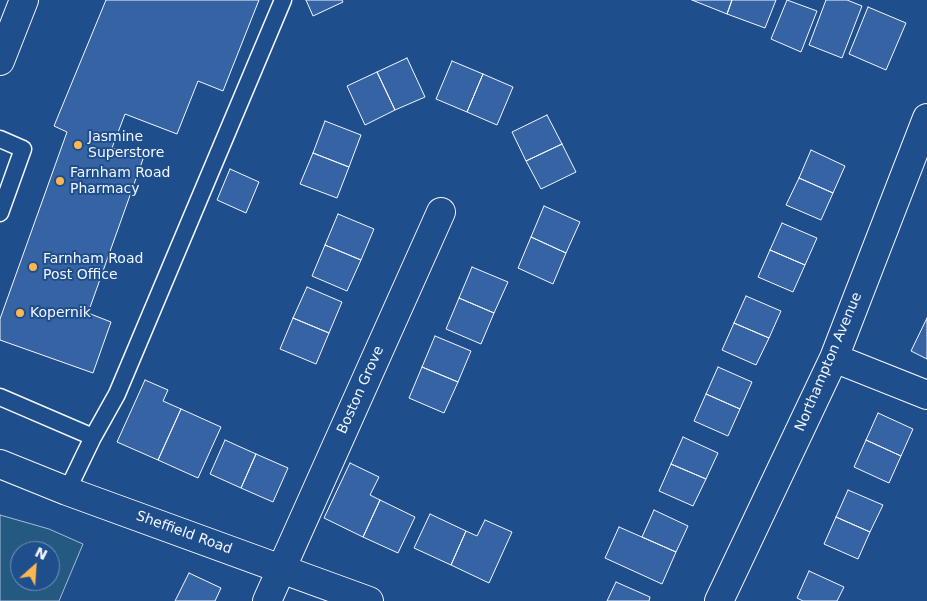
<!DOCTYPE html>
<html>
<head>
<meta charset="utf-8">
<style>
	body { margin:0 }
	#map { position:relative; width:927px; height:601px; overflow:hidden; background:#1f4e8c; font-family:"DejaVu Sans",sans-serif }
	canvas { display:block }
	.north { position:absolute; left:10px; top:541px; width:50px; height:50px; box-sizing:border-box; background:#1f4e8c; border:1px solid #7391ba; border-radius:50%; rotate:26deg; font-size:14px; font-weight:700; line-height:20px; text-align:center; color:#f2f6ff }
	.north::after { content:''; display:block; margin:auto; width:18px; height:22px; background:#ffb74d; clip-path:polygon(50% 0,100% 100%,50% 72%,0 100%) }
</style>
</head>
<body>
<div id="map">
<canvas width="927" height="601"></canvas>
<div class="north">N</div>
</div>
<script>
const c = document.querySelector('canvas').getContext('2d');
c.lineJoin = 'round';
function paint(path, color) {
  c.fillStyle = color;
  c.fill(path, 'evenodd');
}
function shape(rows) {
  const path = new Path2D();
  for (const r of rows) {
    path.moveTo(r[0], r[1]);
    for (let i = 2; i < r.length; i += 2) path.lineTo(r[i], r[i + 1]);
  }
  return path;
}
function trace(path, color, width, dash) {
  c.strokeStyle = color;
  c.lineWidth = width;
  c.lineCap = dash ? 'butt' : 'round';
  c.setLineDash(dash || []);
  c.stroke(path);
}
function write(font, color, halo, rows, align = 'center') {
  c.font = font + ' "DejaVu Sans",sans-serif';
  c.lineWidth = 4;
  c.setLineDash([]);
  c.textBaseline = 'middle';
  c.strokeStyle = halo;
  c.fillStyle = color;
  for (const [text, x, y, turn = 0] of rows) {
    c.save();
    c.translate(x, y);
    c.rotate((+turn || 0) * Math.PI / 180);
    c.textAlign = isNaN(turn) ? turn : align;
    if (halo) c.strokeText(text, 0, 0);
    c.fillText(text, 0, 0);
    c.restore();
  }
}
const green = shape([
	[0,515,49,529,83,544,59,601,0,601,0,515],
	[20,551,50,551,50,581,20,581,20,551]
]);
const building = shape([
	[106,0,259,0,223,91,198,81,177,134,125,114,112,148,143,159,88,313,111,322,93,373,0,340,0,319,67,132,54,126,106,0],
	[306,0,342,0,343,2,313,16,306,0],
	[692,0,732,0,727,14,692,0],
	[732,0,776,0,765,28,727,14,732,0],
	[787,0,817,11,801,52,771,39,787,0],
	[826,0,847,0,862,6,842,58,809,45,826,0],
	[868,7,906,23,886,70,849,54,868,7],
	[407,58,425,97,395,110,377,72,407,58],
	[452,61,483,74,467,112,436,99,452,61],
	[377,72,395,110,365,125,347,86,377,72],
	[483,74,513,87,497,125,467,112,483,74],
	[547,115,562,144,526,161,512,132,547,115],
	[325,121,361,135,349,167,313,153,325,121],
	[562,144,576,172,541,189,526,161,562,144],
	[811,150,845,166,833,193,799,178,811,150],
	[313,153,349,167,337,198,300,184,313,153],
	[230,169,259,182,246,213,217,200,230,169],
	[799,178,833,193,821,220,786,205,799,178],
	[544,206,580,222,566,253,531,237,544,206],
	[338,214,374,229,361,260,325,245,338,214],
	[782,223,817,238,805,265,770,250,782,223],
	[531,237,566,253,553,284,518,268,531,237],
	[325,245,361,260,347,291,312,276,325,245],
	[770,250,805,265,793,292,758,277,770,250],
	[472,267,508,282,494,313,459,298,472,267],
	[307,287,342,302,329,333,293,318,307,287],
	[746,296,781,311,769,338,734,323,746,296],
	[459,298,494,313,481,344,446,329,459,298],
	[293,318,329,333,316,364,280,349,293,318],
	[927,318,927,359,911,351,927,318],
	[734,323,769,338,756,365,722,350,734,323],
	[435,336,471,351,458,382,422,367,435,336],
	[422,367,458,382,444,413,409,398,422,367],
	[718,367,752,382,740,409,706,394,718,367],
	[145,380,168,390,163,401,181,409,158,460,117,442,145,380],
	[706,394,740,409,728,436,694,421,706,394],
	[181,409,221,427,198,478,158,460,181,409],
	[878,413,913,429,901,456,866,440,878,413],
	[683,437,718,453,706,479,671,464,683,437],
	[225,440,256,454,241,488,210,474,225,440],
	[866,440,901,456,889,483,854,467,866,440],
	[256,454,288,468,273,502,241,488,256,454],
	[350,463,379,477,370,495,380,500,363,537,324,518,350,463],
	[671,464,706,479,693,506,659,491,671,464],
	[848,490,883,505,870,532,836,517,848,490],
	[380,500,415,517,398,553,363,537,380,500],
	[654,510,688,526,676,552,642,537,654,510],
	[430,514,466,531,451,565,414,548,430,514],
	[836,517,870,532,858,559,824,544,836,517],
	[485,520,512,532,489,583,451,565,466,531,477,536,485,520],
	[619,527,676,552,662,584,605,558,619,527],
	[809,571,844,587,837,601,803,601,797,598,809,571],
	[189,573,221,588,215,601,175,601,189,573],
	[616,582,650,597,649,601,607,601,616,582]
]);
const lane = shape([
	[0,139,23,149,0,213],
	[0,397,93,437],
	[67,491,93,437,117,394,283,0]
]);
const street = shape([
	[834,358,927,395],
	[0,464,67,491,369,601],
	[267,601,441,212],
	[719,601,834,358,927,118]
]);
const primary = shape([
	[0,61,24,0]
]);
const markers = [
	[78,145,5,"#ffb74d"],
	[60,181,5,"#ffb74d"],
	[33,267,5,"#ffb74d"],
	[20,313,5,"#ffb74d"]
];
const poiNames = [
	["Jasmine",88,137],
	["Superstore",88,153],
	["Farnham Road",70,173],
	["Pharmacy",70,189],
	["Farnham Road",43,259],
	["Post Office",43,275],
	["Kopernik",30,313]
];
const streetNames = [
	["Northampton Avenue",829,362,-67],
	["Boston Grove",361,390,-66],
	["Sheffield Road",184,533,20]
];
paint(green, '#245a82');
trace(green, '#a8bbd7', 1);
paint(building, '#3563a3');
trace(building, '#f2f6ff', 1);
trace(lane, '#f2f6ff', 19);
trace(street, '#f2f6ff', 30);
trace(primary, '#f2f6ff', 30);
trace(lane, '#1f4e8c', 16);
trace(street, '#1f4e8c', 28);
trace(primary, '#1f4e8c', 28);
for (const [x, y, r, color] of markers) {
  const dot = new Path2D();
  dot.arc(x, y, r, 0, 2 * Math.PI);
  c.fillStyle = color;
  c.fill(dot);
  trace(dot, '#1f4e8c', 2);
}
write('14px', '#f2f6ff', '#1f4e8c', poiNames, 'left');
write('14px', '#f2f6ff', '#1f4e8c', streetNames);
</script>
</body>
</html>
